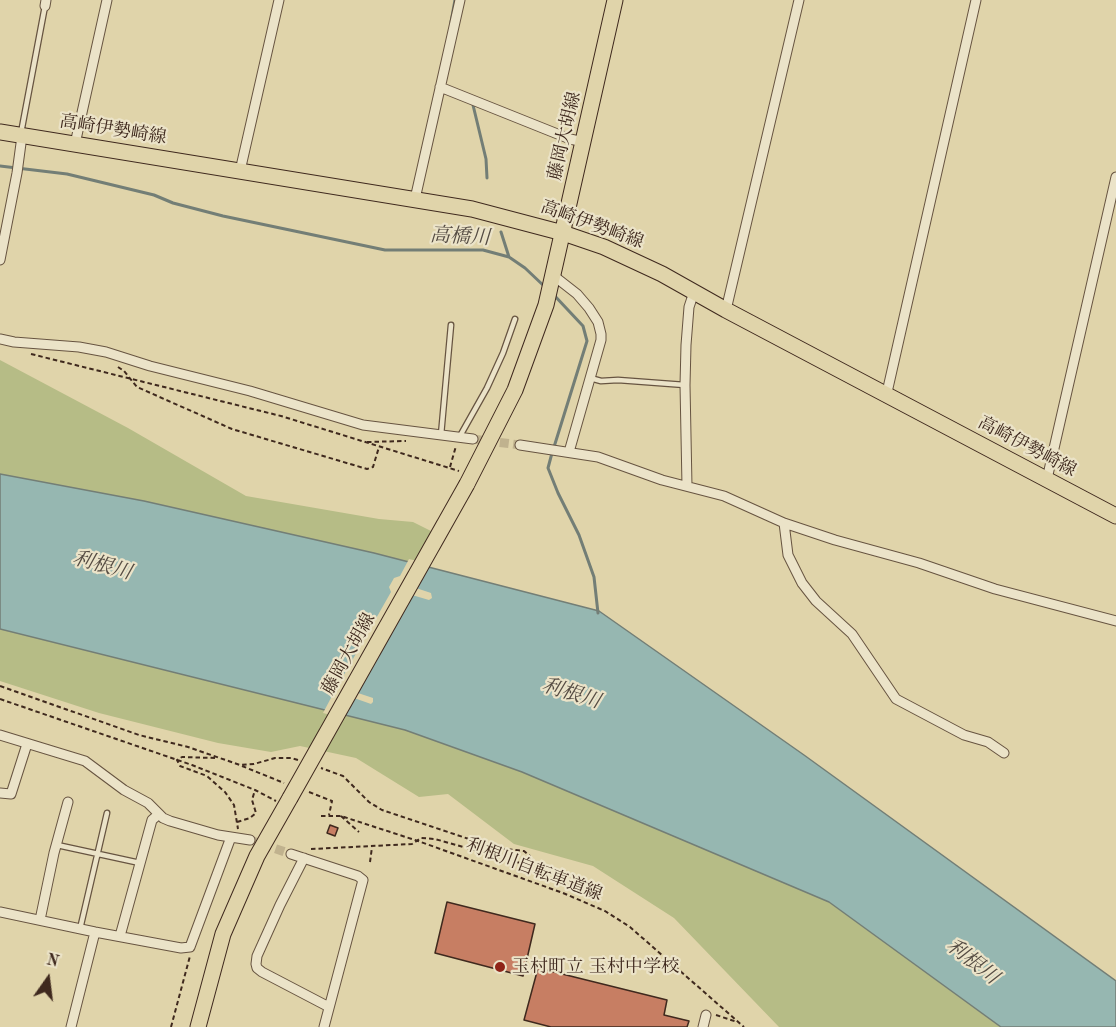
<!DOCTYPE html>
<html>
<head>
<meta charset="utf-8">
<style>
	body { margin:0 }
	#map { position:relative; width:1116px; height:1027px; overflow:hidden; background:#e0d4aa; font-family:"Old Standard TT",serif }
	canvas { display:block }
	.north { position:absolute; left:18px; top:949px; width:60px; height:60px; -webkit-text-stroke:4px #ebe3c8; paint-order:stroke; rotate:14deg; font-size:16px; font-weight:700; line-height:24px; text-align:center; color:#3f291e }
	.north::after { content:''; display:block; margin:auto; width:21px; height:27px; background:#3f291e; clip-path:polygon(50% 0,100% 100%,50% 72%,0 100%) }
</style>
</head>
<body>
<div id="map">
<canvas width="1116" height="1027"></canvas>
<div class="north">N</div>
</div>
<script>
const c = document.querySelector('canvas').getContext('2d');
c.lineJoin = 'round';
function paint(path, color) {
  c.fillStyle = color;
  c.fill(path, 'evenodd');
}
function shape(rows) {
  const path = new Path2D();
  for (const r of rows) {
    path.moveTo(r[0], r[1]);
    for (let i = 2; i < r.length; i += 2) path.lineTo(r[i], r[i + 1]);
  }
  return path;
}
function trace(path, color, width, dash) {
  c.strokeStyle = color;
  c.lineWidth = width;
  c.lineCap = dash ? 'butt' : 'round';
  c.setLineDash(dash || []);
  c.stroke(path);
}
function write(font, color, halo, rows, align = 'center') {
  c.font = font + ' "Old Standard TT","Noto Serif JP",serif';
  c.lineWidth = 4.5;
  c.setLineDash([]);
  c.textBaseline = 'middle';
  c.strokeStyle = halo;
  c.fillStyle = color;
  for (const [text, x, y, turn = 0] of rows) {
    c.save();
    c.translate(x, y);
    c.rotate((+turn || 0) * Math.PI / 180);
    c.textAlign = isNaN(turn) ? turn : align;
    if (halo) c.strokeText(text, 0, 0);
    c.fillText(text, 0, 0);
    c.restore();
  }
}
const green = shape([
	[0,360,128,428,246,496,379,519,413,522,435,533,417,564,144,501,0,474],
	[0,629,405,730,522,772,829,902,1001,1027,779,1027,674,918,593,866,514,844,448,794,419,797,356,758,300,746,271,752,218,743,99,713,0,681]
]);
const water = shape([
	[0,474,144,501,374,553,599,611,804,755,1116,981,1116,1027,1001,1027,829,902,522,772,405,730,0,629,0,474]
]);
const pier = shape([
	[409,559,430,564,416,588,431,593,432,598,429,600,412,595,358,693,373,698,373,702,371,704,354,698,343,718,323,713,332,696,331,690,336,682,341,680,391,592,389,587,394,578,400,576]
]);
const stream = shape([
	[451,22,455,0],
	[473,105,486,159,487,178],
	[0,166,67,174,154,195,173,203,223,216,385,250,483,250,509,257,525,268,544,286],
	[501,232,509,257],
	[553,294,583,326,587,341,554,447],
	[552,453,548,468,558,493,579,535,594,577,598,613]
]);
const building = shape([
	[330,825,338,828,335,836,327,833,330,825],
	[447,902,535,924,523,976,435,953,447,902],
	[538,968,667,1000,664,1015,689,1021,687,1027,551,1027,524,1020,538,968]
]);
const streetTunnel = shape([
	[473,439,520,445],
	[250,840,291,854]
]);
const path = shape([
	[31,354,281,416,459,471],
	[118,367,124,371,137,387,232,429,367,469,373,467,379,447],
	[367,442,406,441],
	[450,467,456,446],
	[0,686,139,735,188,747,240,765,254,764,275,758,291,758,298,760],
	[0,699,192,765,255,790,276,801],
	[215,758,182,757,177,760,180,766,207,776,225,792,234,805,238,829],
	[242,766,284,783],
	[309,792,332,801,329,815],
	[321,816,341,816,418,841,563,893,605,911,630,927,744,1027],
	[341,816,359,832],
	[237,822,250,818,256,813,252,800,255,790],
	[311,849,412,844,421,838,435,839,520,863,530,859,530,856,524,851,496,848,382,810,369,802,343,776,321,768],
	[370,862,372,847],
	[716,1015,737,1022],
	[171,1027,190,956]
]);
const lane = shape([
	[21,133,45,6],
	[590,378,601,381,618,380,685,385],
	[441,435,451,325],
	[460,436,487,388,503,353,515,319],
	[57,845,140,863],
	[80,929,107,813]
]);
const street = shape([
	[45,6,46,0],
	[440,87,570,139,584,142],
	[75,144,107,0],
	[240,171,279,0],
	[415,199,460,0],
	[0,260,17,173,22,136],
	[554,276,577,294,589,308,598,322,601,334,601,340,569,452],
	[726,310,799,0],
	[0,339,14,342,79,347,106,352,150,366,250,391,363,425,473,439],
	[885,393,888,388,976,0],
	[520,445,598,457,662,480,724,496,784,523,835,540,919,563,995,589,1116,621],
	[1047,479,1116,177],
	[687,486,685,385,686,345,689,307,694,292],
	[784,523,788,555,802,583,816,601,852,634,896,699,964,735,988,742,1004,753],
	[0,735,85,761,124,790,148,803,163,818,170,821,218,835,250,840],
	[0,793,11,794,27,744],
	[291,854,358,876,363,880,324,1027],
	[304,858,280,905,257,956,256,964,257,968,262,972,329,1007],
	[0,912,95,932,181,948,190,947,231,837],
	[40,920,54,853,68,802],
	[120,936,152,820,159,814],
	[71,1027,95,932],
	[703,1027,706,1015]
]);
const primary = shape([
	[0,132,472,209,563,233,604,247,662,274,726,310,1116,516],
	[467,484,515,390,546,305,615,0],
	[198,1027,223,934,257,856,290,798]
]);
const primaryBridge = shape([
	[290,798,467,484]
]);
const markers = [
	[500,967,6,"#8f2418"]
];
const streetNames = [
	["高崎伊勢崎線",113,130,9],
	["藤岡大胡線",565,136,-77],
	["高崎伊勢崎線",592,225,20],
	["高崎伊勢崎線",1027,447,28],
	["藤岡大胡線",349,654,-61],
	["利根川自転車道線",534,870,21]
];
const poiNames = [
	["玉村町立 玉村中学校",512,967]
];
const waterNames = [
	["高橋川",460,237,3],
	["利根川",102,566,15],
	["利根川",571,694,17],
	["利根川",972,962,38]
];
paint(green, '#b6bc86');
paint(water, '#96b7b1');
trace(water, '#737e76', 1.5);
paint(pier, '#e0d4aa');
trace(stream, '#737e76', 3);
paint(building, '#c77e63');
trace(building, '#3f291e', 1.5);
trace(streetTunnel, '#c0b28e', 9, [9, 4.5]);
trace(lane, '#675441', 7);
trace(street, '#675441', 11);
trace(primary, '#3f291e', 17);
trace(path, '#3f291e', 2, [4.5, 3]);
trace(lane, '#ebe3c8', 4.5);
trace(street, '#ebe3c8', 9);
trace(primary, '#e0d4aa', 15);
trace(primaryBridge, '#3f291e', 17, []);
trace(primaryBridge, '#e0d4aa', 15);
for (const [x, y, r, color] of markers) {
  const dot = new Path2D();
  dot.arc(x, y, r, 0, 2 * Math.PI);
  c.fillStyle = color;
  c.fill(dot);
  trace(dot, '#ebe3c8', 2);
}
write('18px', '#3f291e', '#ebe3c8', streetNames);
write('18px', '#3f291e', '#ebe3c8', poiNames, 'left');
write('italic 20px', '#554c43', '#ebe3c8', waterNames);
</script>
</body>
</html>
